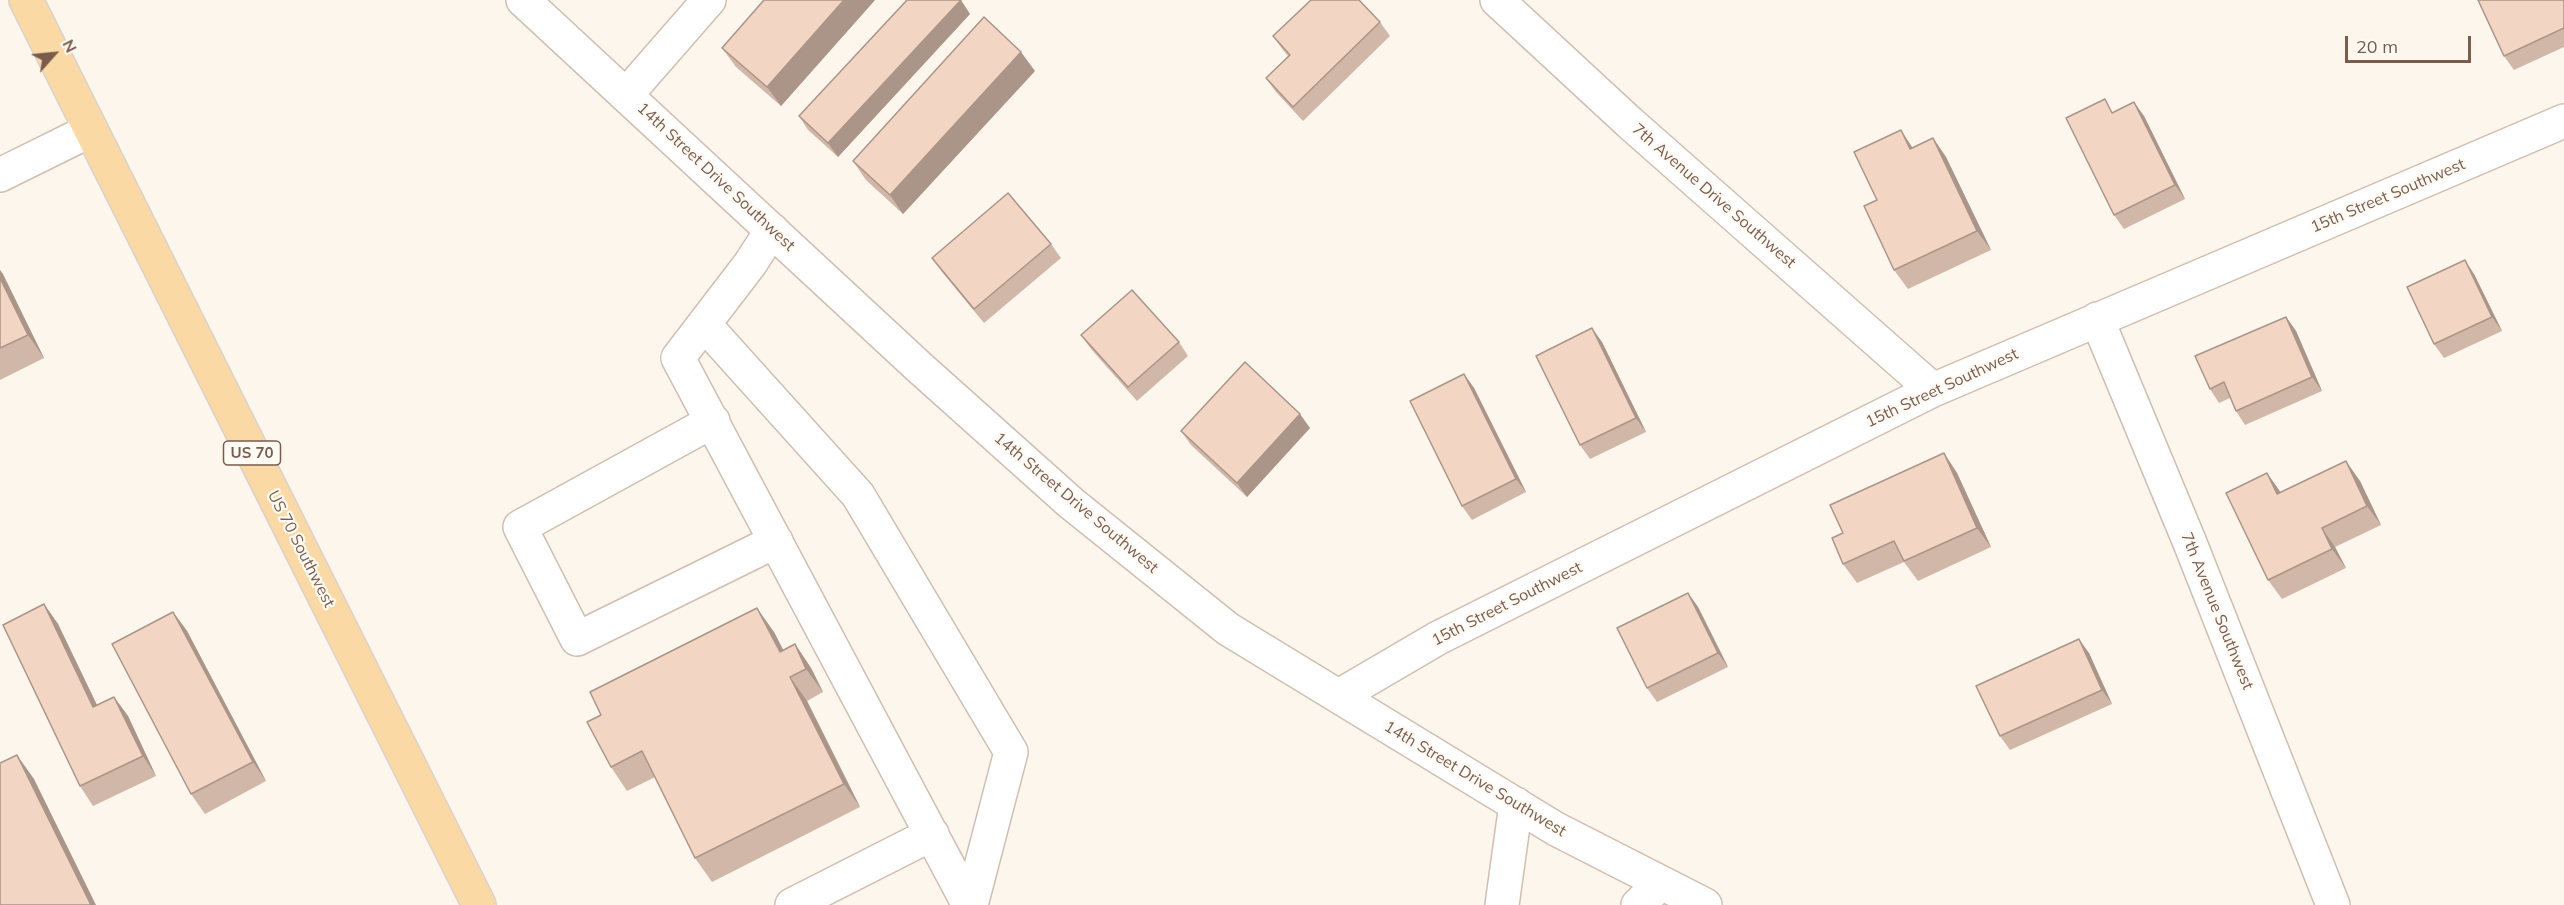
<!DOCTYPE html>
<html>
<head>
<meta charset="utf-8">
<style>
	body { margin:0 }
	#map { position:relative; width:2564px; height:905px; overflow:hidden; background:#fdf6ec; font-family:Mulish,sans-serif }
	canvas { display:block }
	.north { position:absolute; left:24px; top:24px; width:60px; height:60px; -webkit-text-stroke:4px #fffaf3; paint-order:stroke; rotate:63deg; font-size:16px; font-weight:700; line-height:24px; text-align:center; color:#7a5c4d }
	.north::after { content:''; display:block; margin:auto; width:21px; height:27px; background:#7a5c4d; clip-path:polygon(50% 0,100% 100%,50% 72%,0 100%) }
	.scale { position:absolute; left:2345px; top:36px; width:126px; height:27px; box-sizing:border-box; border:3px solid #7a5c4d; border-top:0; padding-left:8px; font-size:18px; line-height:21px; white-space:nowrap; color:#7a5c4d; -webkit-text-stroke:4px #fffaf3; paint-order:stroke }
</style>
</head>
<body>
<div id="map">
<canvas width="2564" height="905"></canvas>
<div class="north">N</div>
<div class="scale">20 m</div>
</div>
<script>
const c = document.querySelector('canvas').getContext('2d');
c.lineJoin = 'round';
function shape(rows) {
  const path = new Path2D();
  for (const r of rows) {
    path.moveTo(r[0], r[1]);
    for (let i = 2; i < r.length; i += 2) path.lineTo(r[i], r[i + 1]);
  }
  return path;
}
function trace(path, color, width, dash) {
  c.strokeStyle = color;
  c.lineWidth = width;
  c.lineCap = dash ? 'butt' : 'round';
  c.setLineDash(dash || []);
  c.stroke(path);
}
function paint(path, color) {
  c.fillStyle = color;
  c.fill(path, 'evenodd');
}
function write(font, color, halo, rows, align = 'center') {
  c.font = font + ' Mulish,sans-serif';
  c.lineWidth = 4.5;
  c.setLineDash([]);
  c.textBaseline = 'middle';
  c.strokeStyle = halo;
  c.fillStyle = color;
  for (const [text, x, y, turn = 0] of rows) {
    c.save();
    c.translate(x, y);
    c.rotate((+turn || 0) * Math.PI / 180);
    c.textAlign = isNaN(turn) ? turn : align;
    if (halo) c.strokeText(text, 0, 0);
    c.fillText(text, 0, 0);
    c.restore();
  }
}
const minor = shape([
	[523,0,919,367,1071,503,1228,629,1556,829,1705,905],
	[1497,0,1630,123,1933,390],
	[627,94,709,0],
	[0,175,91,130],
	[772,230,750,264,678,358,969,905],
	[2097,319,2190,543,2333,905],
	[704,324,858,495,1011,752,971,905],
	[713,421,520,527,577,639,776,541],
	[1339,696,1438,638,1933,390,2564,121],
	[792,905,932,834],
	[1502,905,1516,804],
	[1638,905,1661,883]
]);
const major = shape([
	[26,0,479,905]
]);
const wall = shape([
	[764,0,875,0,781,106,736,67,722,48],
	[2564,0,2564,47,2514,70,2504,56],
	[970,14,838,157,808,130,799,116],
	[1380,22,1390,36,1303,121,1276,92,1266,78,1288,56,1283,50,1273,36],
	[1035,71,903,214,866,180,853,161],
	[2113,112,2144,116,2185,199,2124,229,2114,215],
	[1933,138,1946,157,1991,250,1908,289,1894,270,1877,200,1913,147],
	[1051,244,1061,258,984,323,942,272,932,258],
	[0,270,44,358,0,380],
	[2474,274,2502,331,2444,358,2434,344],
	[2286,317,2296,331,2322,391,2245,425,2236,411,2230,398,2219,403,2210,389],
	[1081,335,1179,342,1188,356,1137,401,1091,349],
	[1602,342,1646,432,1590,459,1580,445],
	[1464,374,1474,388,1526,492,1472,520,1462,506],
	[1310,428,1247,497,1191,445,1181,431],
	[1944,453,1957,473,1991,547,1918,581,1904,562,1857,583,1843,564,1843,533],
	[2267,473,2281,493,2360,481,2381,525,2335,547,2346,568,2282,599,2268,580],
	[1688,593,1698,607,1728,667,1657,702,1647,688],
	[44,604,58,624,97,705,114,697,128,716,156,776,93,806,80,786],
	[173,612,187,631,266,781,205,814,191,794],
	[774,632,783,650,795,644,811,668,823,692,807,701,860,807,712,882,695,858,655,777,627,791,611,767],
	[2089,653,2112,704,2010,750,2000,736]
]);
const shadedWall = shape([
	[844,0,875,0,781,106,767,87],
	[961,0,970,14,838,157,828,143],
	[1021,52,1035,71,903,214,890,195],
	[2134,102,2144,116,2185,199,2175,185],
	[1901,130,1914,150,1910,149],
	[1933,138,1946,157,1991,250,1977,231],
	[2465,260,2474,274,2502,331,2492,317],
	[0,270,3,274,44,358,28,335,0,278],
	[2286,317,2296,331,2322,391,2312,377],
	[1592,328,1602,342,1646,432,1636,418],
	[1464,374,1474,388,1526,492,1516,479],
	[1300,414,1310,428,1247,497,1237,483],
	[1944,453,1957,473,1991,547,1977,528],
	[2346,461,2360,481,2381,525,2367,506],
	[2267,473,2281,493,2277,494],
	[2322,528,2335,547,2346,568,2332,549],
	[1688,593,1698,607,1728,667,1718,653],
	[44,604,58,624,107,726,93,707],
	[757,608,774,632,796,675,780,652],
	[173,612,187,631,266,781,253,762],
	[2079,639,2089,653,2112,704,2102,690],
	[795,644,811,668,823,692,806,669],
	[790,677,807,701,860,807,844,784],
	[114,697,128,716,156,776,143,756],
	[17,755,34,779,96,905,91,905]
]);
const building = shape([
	[764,0,844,0,767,87,722,48,764,0],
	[907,0,961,0,828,143,799,116,907,0],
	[1311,0,1359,0,1380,22,1293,107,1266,78,1290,55,1273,36,1311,0],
	[2478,0,2564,0,2564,28,2504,56,2478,0],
	[984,17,1021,52,890,195,853,161,984,17],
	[2105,99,2112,113,2134,102,2175,185,2114,215,2066,118,2105,99],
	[1901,130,1910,149,1933,138,1977,231,1894,270,1864,206,1877,200,1854,152,1901,130],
	[1008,193,1051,244,974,309,932,258,1008,193],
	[2465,260,2492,317,2434,344,2407,287,2465,260],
	[0,278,28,335,0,348,0,278],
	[1132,290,1179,342,1128,387,1081,335,1132,290],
	[2286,317,2312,377,2236,411,2224,382,2210,389,2195,356,2286,317],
	[1592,328,1636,418,1580,445,1536,356,1592,328],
	[1245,362,1300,414,1237,483,1181,431,1245,362],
	[1464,374,1516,479,1462,506,1410,401,1464,374],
	[1944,453,1977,528,1904,561,1894,541,1843,564,1832,538,1843,533,1830,505,1944,453],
	[2346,461,2367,506,2322,528,2332,549,2268,580,2226,493,2267,473,2277,494,2346,461],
	[1688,593,1718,653,1647,688,1617,628,1688,593],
	[44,604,93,707,114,697,143,756,80,786,3,625,44,604],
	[757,608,780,652,795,644,806,669,790,677,844,784,695,858,642,751,611,767,587,722,601,715,590,692,757,608],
	[173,612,253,762,191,794,112,644,173,612],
	[2079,639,2102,690,2000,736,1976,686,2079,639],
	[17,755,91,905,0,905,0,763,17,755]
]);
const shields = [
	[252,453,57]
];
const shieldNames = [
	["US 70",252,453]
];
const streetNames = [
	["14th Street Drive Southwest",716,177,43],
	["7th Avenue Drive Southwest",1714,196,41],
	["15th Street Southwest",2388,196,-23],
	["15th Street Southwest",1942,388,-25],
	["14th Street Drive Southwest",1076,503,40],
	["US 70 Southwest",301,549,63],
	["15th Street Southwest",1507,604,-27],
	["7th Avenue Southwest",2217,611,68],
	["14th Street Drive Southwest",1475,779,31]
];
trace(minor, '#d1beb0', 36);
trace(major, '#dad1cd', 36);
trace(minor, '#fff', 33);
trace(major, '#fbd9a5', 33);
paint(wall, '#d1b7a8');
paint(shadedWall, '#aa9588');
paint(building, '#f3d5c3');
trace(building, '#aa9588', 1.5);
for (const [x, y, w] of shields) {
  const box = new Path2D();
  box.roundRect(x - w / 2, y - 12, w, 24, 4.5);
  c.fillStyle = '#fffaf3';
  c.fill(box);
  trace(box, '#7a5c4d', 1.5);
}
write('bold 15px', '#7a5c4d', null, shieldNames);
write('16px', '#7a5c4d', '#fffaf3', streetNames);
</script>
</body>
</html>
